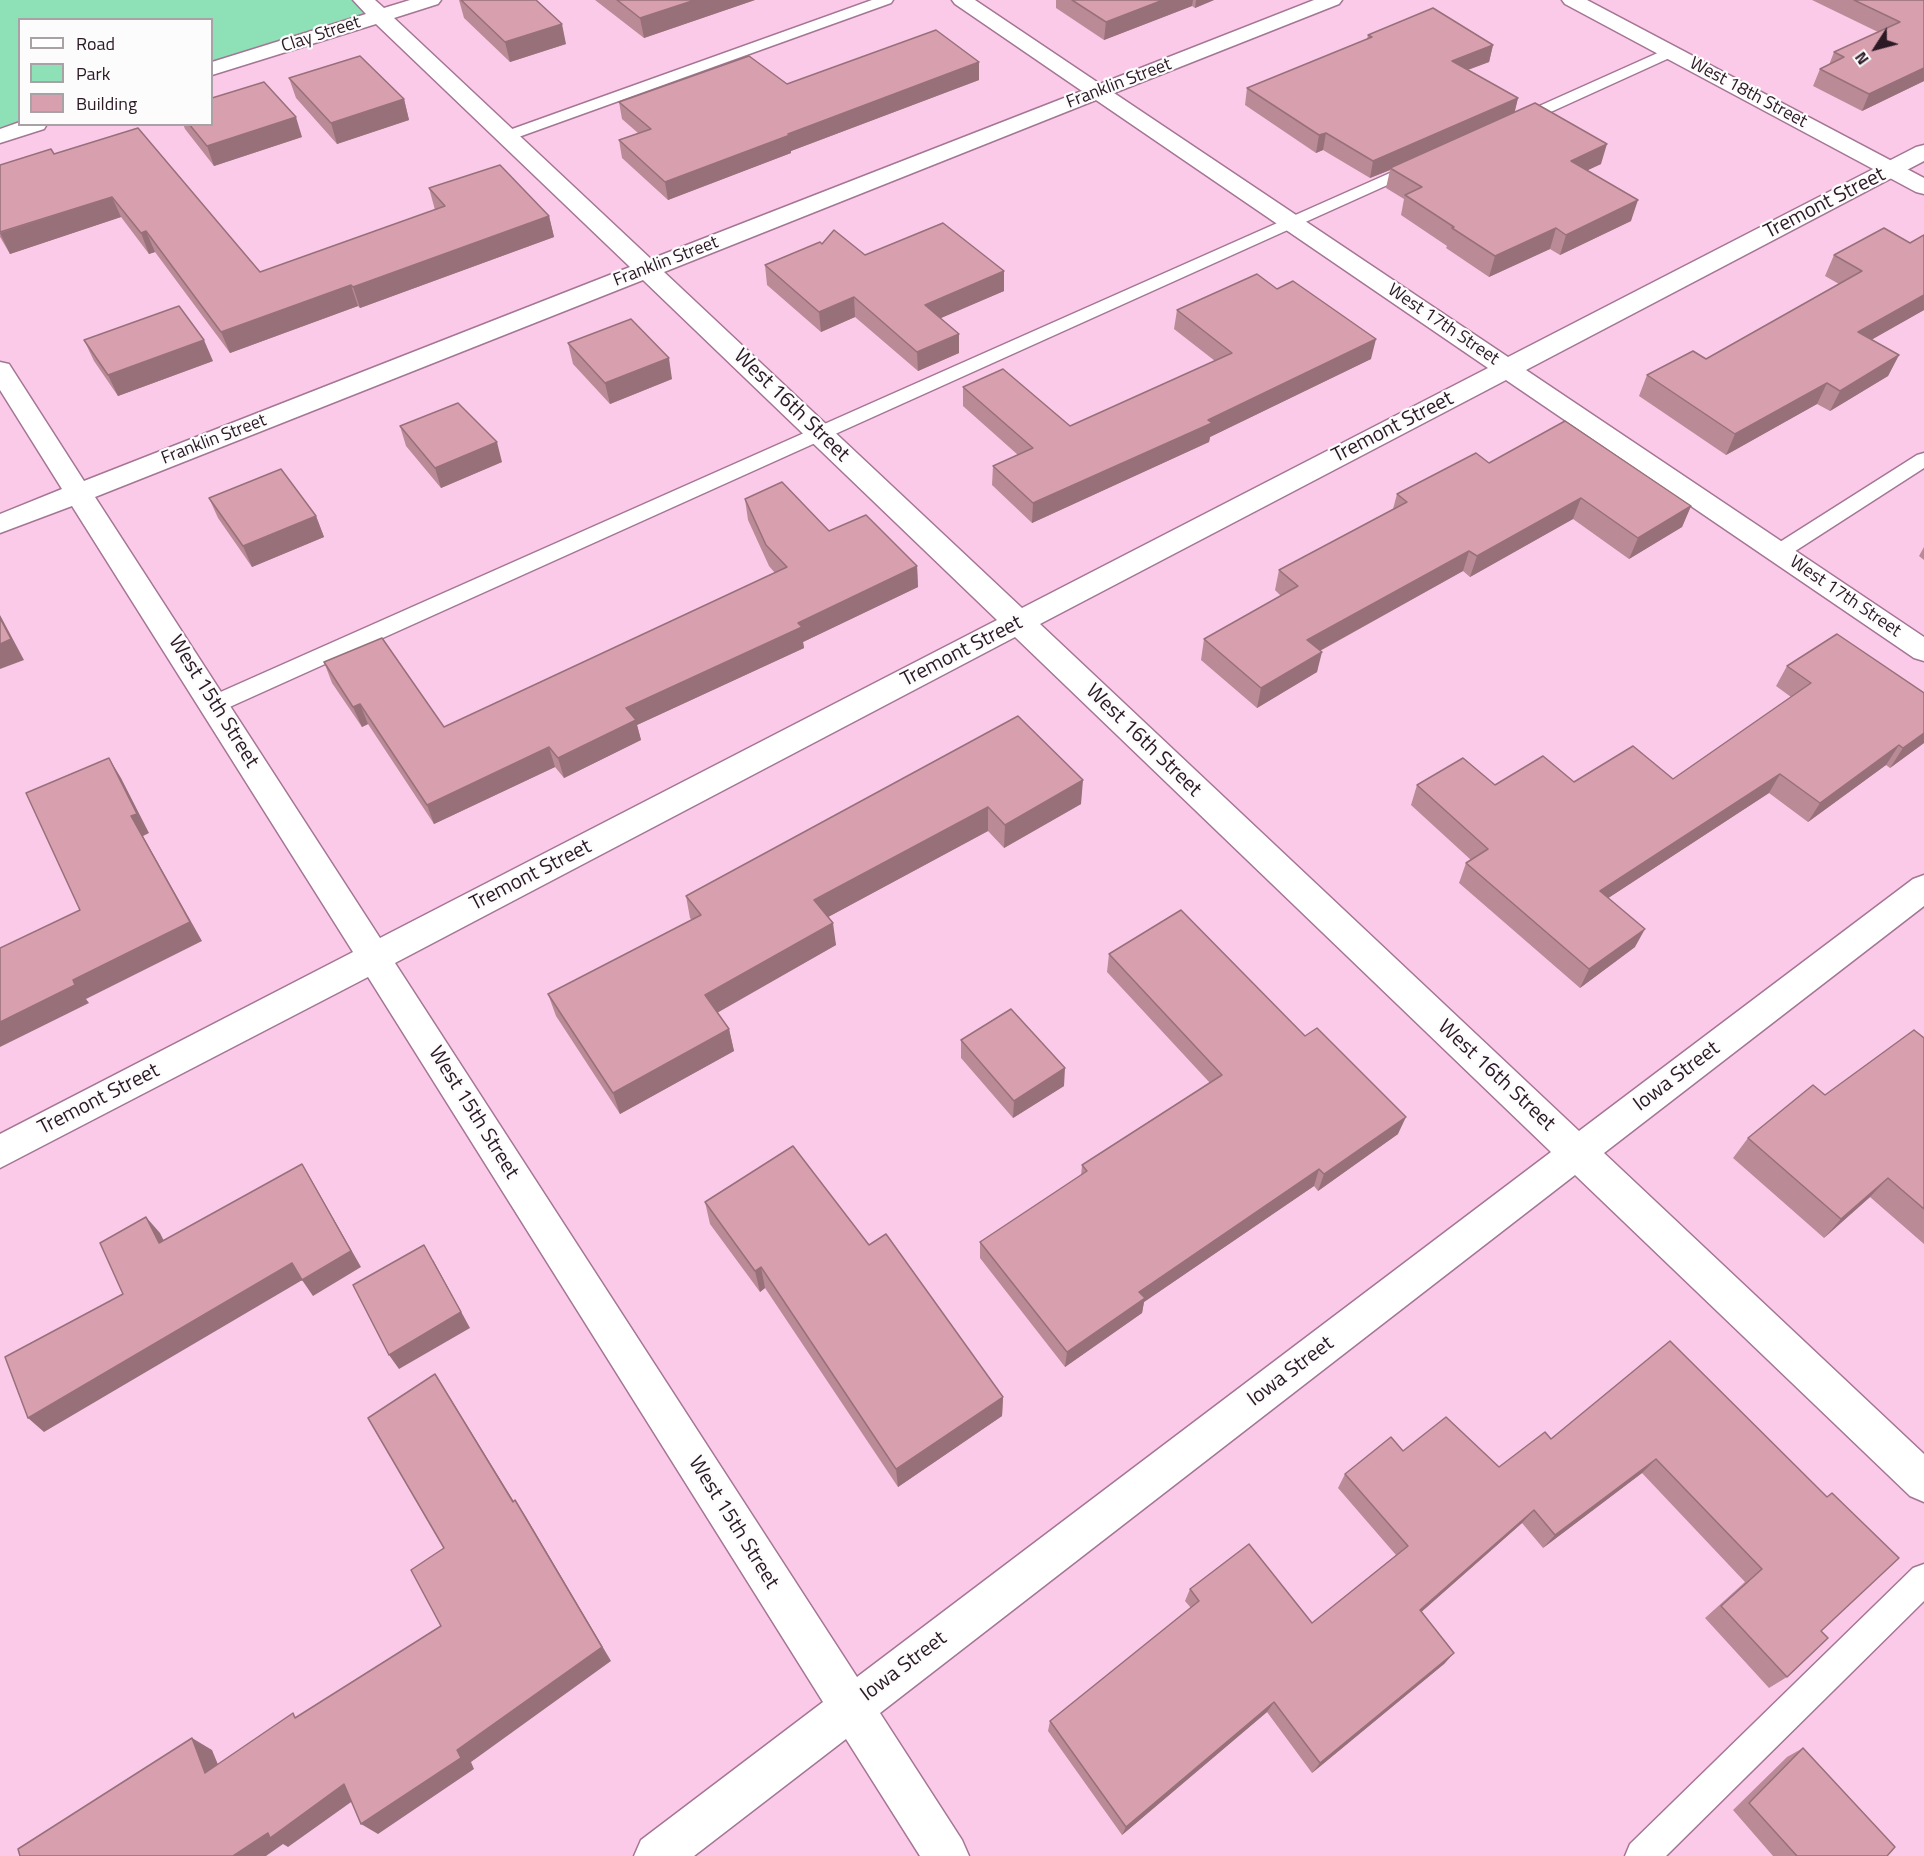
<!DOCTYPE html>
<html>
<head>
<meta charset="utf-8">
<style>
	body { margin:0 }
	#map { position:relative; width:1924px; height:1856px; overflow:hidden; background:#fccae9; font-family:"Titillium Web",sans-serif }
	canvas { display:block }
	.legend { position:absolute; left:18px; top:18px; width:195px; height:108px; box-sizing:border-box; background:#fcfcfc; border:2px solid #a8a1a6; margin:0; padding:8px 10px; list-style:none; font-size:18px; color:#2b1925 }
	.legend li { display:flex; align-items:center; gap:12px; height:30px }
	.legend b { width:30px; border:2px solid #a8a1a6 }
	.north { position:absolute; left:1846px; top:18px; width:60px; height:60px; -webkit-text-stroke:4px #fcfcfc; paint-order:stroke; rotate:234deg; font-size:16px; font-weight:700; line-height:24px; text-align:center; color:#2b1925 }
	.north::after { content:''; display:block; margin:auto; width:21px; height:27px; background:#2b1925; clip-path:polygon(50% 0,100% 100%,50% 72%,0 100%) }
</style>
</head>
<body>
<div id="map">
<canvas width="1924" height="1856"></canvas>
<ul class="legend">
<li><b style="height:8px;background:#fff"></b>Road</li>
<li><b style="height:16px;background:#8ee0b6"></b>Park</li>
<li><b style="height:16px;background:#d8a0af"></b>Building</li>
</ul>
<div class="north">N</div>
</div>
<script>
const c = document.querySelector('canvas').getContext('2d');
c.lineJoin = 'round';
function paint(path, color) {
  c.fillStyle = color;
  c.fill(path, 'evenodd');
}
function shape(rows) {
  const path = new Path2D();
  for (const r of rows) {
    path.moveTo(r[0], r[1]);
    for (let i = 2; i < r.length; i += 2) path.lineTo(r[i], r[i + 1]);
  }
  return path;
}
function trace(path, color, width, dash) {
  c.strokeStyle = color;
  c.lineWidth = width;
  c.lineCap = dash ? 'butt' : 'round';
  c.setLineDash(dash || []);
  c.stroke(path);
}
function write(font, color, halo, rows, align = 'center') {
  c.font = font + ' "Titillium Web",sans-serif';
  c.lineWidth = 4.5;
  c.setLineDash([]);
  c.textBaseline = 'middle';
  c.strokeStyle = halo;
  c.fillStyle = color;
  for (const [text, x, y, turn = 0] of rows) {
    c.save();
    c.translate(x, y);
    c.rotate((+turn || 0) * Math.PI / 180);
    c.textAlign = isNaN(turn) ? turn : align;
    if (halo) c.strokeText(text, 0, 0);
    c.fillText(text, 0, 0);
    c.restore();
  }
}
const green = shape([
	[0,0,363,0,380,16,212,69,212,20,20,20,20,124,0,136]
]);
const lane = shape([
	[872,0,893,0,891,3,513,139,501,139,499,136,501,133,872,0],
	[1671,47,1676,49,1679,52,1676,55,1520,126,1514,128,1506,123,1508,120,1671,47],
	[1417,161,1423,163,1425,166,1423,169,223,710,215,712,207,710,204,704,207,698,1417,161],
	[1924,453,1924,468,1786,557,1779,559,1772,557,1769,552,1772,547,1917,455,1924,453],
	[1924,1564,1924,1601,1666,1856,1625,1856,1630,1844,1913,1568,1924,1564]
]);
const street = shape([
	[353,0,375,0,384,8,410,0,441,0,438,4,394,18,651,259,1082,91,955,4,952,0,975,0,1100,84,1314,0,1342,0,1339,4,1114,93,1508,357,1916,147,1924,145,1924,161,1526,370,1924,637,1924,661,1914,658,1506,380,1040,624,1579,1131,1913,879,1924,875,1924,906,1604,1153,1924,1454,1924,1502,1910,1496,1575,1175,880,1713,962,1840,969,1856,920,1856,846,1739,694,1856,634,1856,641,1840,823,1702,368,977,0,1168,0,1134,353,952,72,506,0,533,0,514,62,489,0,390,0,362,9,364,84,481,630,267,376,24,212,75,212,62,366,14,353,0],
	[1096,100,1488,368,1022,608,664,272,1096,100],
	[643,280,997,620,380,938,95,497,643,280],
	[1015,637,1551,1152,857,1677,395,963,1015,637],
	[20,122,20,124,47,124,44,129,0,143,0,129,20,122]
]);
const secondary = shape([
	[1562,0,1587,0,1924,178,1924,194,1916,192,1565,4,1562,0]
]);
const wall = shape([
	[459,0,536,0,566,44,510,62,464,18],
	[595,0,755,0,644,38],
	[1056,0,1214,0,1195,8,1192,6,1104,40,1056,8],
	[1812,0,1924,0,1924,81,1862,111,1813,86,1820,69,1829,65,1834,52,1878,32],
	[1368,35,1493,45,1489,62,1468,70,1518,98,1514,113,1601,164,1587,170,1631,221,1560,255,1550,249,1489,277,1446,248,1447,246,1401,215,1404,199,1386,188,1390,170,1370,178,1323,150,1316,153,1245,105,1247,88,1367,39],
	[979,62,979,80,791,151,791,153,668,200,622,158,619,140,638,133,622,119,619,102,787,84],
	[289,78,404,99,409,120,337,144,296,98],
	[183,124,212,124,302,137,214,166,185,129],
	[54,154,260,272,435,210,429,188,549,216,554,237,360,308,358,306,230,353,155,252,149,254,121,217,10,254,0,237,0,165],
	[1924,235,1924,310,1871,340,1899,355,1888,376,1830,411,1817,404,1726,455,1639,396,1647,375,1706,359,1839,284,1825,276,1834,255,1910,243],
	[822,244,865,255,1004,271,1004,291,940,318,959,353,918,371,855,317,821,332,767,285,765,265],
	[1177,310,1371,359,1210,437,1209,442,1032,523,992,485,993,466,1018,455,963,406,963,387,1070,426,1215,361,1174,329],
	[84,340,213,361,118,396,94,361],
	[568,343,672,379,610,404,573,364],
	[400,426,502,462,441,488,406,446],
	[1489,463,1691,506,1682,527,1629,559,1573,519,1470,577,1463,571,1320,651,1317,672,1257,708,1201,660,1204,639,1281,596,1275,590,1279,570,1393,509,1397,494],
	[209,498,316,516,324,537,252,567,218,518],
	[745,499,917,566,918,587,803,642,804,648,637,725,641,740,564,778,555,767,434,824,368,724,362,727,332,683,324,662,444,727,775,573,769,566,748,520],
	[1924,547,1924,560,1919,556],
	[1787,666,1924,693,1924,743,1890,768,1886,765,1808,822,1769,793,1608,898,1635,947,1580,988,1459,883,1466,863,1471,860,1411,805,1417,785,1495,785,1574,782,1673,779,1791,697,1776,686],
	[1018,716,1081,804,1004,848,988,831,828,917,836,945,717,1012,729,1029,734,1051,620,1114,556,1016,548,994,692,920,690,918,686,896],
	[1109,954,1398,1134,1318,1191,1314,1186,1144,1302,1142,1313,1065,1367,980,1258,980,1242,1081,1176,1082,1165,1210,1083,1107,972],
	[1924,1038,1924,1244,1870,1197,1824,1238,1733,1158,1748,1138,1825,1095],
	[961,1040,1064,1086,1013,1118,961,1058],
	[705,1202,869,1245,1003,1397,1002,1416,898,1487,765,1288,760,1292,710,1224],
	[1670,1341,1821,1631,1787,1677,1769,1688,1705,1618,1745,1582,1642,1473,1543,1548,1522,1523,1421,1612,1454,1653,1444,1664,1312,1773,1267,1712,1122,1835,1048,1731,1050,1721,1191,1608,1185,1601,1190,1589,1312,1623,1396,1555,1338,1488,1345,1474,1403,1451,1499,1467,1551,1439],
	[1803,1748,1887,1856,1773,1856,1733,1810,1787,1757]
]);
const shadedWall = shape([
	[695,0,755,0,644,38,640,18],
	[1163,0,1193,0,1192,6,1104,40,1106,22],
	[1196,0,1214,0,1195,8],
	[562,24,566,44,510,62,505,42],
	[1493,45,1489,62,1448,77,1452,61],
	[979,62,979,80,791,151,791,153,668,200,665,182,788,134],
	[1924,68,1924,81,1862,111,1869,94],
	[1518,98,1514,115,1390,168,1390,170,1370,178,1373,161],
	[404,99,409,120,337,144,331,123],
	[296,117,302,137,214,166,207,146],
	[1326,133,1323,150,1316,153,1319,135],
	[1607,144,1601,164,1565,181,1571,161],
	[112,197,121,217,10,254,0,233],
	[1638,200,1631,221,1560,255,1566,235],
	[549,216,554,237,360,308,353,287],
	[1556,228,1550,249,1489,277,1495,256],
	[146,231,155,252,149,254,141,233],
	[1004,271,1004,291,925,325,925,305],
	[351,285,358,306,230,353,221,332],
	[1924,295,1924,310,1848,353,1858,332],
	[854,297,855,317,821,332,819,312],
	[959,334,959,353,918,371,917,352],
	[1376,339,1371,359,1210,437,1209,442,1032,523,1033,503],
	[204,340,213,361,118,396,108,375],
	[1899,355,1888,376,1830,411,1840,391],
	[669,358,672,379,610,404,605,383],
	[1827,383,1817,404,1726,455,1735,434],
	[497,442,502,462,441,488,435,468],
	[1581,498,1573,519,1470,577,1477,556],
	[1691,506,1682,527,1629,559,1638,538],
	[316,516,324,537,252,567,243,546],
	[1469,551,1463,571,1303,660,1307,640],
	[917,566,918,587,803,642,804,648,637,725,641,740,564,778,558,758,626,708,798,623],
	[0,615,24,660,0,669],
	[1322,652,1317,672,1257,708,1261,688],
	[360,704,368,724,362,727,353,707],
	[1924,733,1924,743,1890,768,1903,748],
	[1899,745,1886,765,1808,822,1820,803],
	[549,747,555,767,434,824,427,805],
	[109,758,121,778,149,833,143,836,202,941,86,999,89,1003,0,1047,0,1022,73,980,131,816],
	[1780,774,1769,793,1590,910,1600,891],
	[1083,780,1081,804,1004,848,1005,825],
	[988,807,988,831,817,923,814,900],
	[833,923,836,945,710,1017,705,995],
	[1645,929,1635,947,1580,988,1589,969],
	[729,1029,734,1051,620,1114,613,1093],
	[1065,1068,1064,1086,1013,1118,1014,1101],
	[1406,1117,1398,1134,1318,1191,1324,1174],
	[302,1164,312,1181,361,1267,313,1296,302,1280],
	[1319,1169,1314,1186,1144,1302,1142,1313,1065,1367,1067,1352,1139,1292],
	[1888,1178,1870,1197,1824,1238,1841,1219],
	[146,1217,160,1233,173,1259,159,1243],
	[433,1260,470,1328,399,1369,389,1355],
	[292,1263,304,1279,44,1432,28,1418],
	[761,1267,765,1288,760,1292,755,1271],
	[435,1374,447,1393,524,1518,513,1502],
	[1003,1397,1002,1416,898,1487,896,1469],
	[1656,1459,1642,1473,1543,1548,1555,1535],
	[515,1500,526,1517,611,1661,471,1762,474,1769,378,1834,361,1824,457,1750],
	[1534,1510,1522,1523,1410,1622,1420,1610],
	[1454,1653,1444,1664,1312,1773,1320,1763],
	[1274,1702,1267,1712,1122,1835,1126,1827],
	[192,1738,212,1750,226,1784,205,1773],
	[344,1784,361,1795,288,1847,283,1844,266,1856,233,1856,268,1833]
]);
const building = shape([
	[461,0,536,0,562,24,505,42,461,0],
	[617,0,695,0,640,18,617,0],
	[1072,0,1163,0,1106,22,1072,0],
	[1854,0,1924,0,1924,68,1869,94,1820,69,1844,57,1834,52,1900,22,1854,0],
	[1433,8,1493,45,1452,61,1518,98,1373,161,1326,133,1319,135,1247,88,1372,37,1368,35,1433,8],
	[936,30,979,62,788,134,790,135,665,182,619,140,651,129,619,102,749,56,787,84,936,30],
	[360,56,404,99,331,123,289,78,360,56],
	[264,82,296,117,207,146,189,124,212,124,212,98,264,82],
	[1535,103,1607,144,1571,161,1638,200,1566,235,1556,228,1495,256,1452,228,1454,227,1405,195,1422,187,1390,168,1535,103],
	[138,128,260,272,445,206,429,188,500,165,549,216,353,287,351,285,221,332,146,231,141,233,112,197,0,232,0,165,51,149,54,154,138,128],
	[943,223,1004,271,925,305,959,334,917,352,854,297,819,312,765,265,820,242,822,244,834,230,865,255,943,223],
	[1884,228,1910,243,1924,235,1924,295,1858,332,1899,355,1840,391,1827,383,1735,434,1647,375,1693,351,1706,359,1862,271,1834,255,1884,228],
	[1257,274,1277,289,1293,281,1376,339,1208,420,1212,423,1033,503,993,466,1033,448,963,387,1003,369,1070,426,1232,353,1177,310,1257,274],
	[179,306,204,340,108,375,84,340,179,306],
	[631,319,669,358,605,383,568,343,631,319],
	[458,403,497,442,435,468,400,426,458,403],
	[1565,421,1691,506,1638,538,1581,498,1477,556,1469,551,1307,640,1322,652,1261,688,1204,639,1298,586,1279,570,1407,502,1397,494,1476,453,1489,463,1565,421],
	[281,469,316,516,243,546,209,498,281,469],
	[782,482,829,531,866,515,917,566,798,623,802,627,626,708,636,720,558,758,549,747,427,805,360,704,353,707,324,662,382,638,444,727,787,567,766,545,745,499,782,482],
	[0,618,11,639,0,644,0,618],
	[1837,634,1924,693,1924,733,1903,748,1899,745,1820,803,1780,774,1600,891,1645,929,1589,969,1466,863,1488,849,1417,785,1463,758,1495,785,1543,756,1574,782,1633,746,1673,779,1811,683,1787,666,1837,634],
	[1018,716,1083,780,1005,825,988,807,814,900,833,923,705,995,729,1029,613,1093,548,994,701,915,686,896,1018,716],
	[109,758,137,814,131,816,190,922,73,980,75,985,0,1022,0,948,80,910,26,793,109,758],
	[1181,910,1305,1036,1317,1028,1406,1117,1324,1174,1319,1169,1139,1292,1145,1298,1067,1352,980,1242,1087,1171,1082,1165,1222,1075,1109,954,1181,910],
	[1011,1009,1065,1068,1014,1101,961,1040,1011,1009],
	[1914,1030,1924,1038,1924,1209,1888,1178,1841,1219,1748,1138,1813,1085,1825,1095,1914,1030],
	[793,1146,869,1245,886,1234,1003,1397,896,1469,761,1267,755,1271,705,1202,793,1146],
	[302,1164,351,1251,302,1280,292,1263,28,1418,5,1357,123,1294,100,1243,146,1217,159,1243,302,1164],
	[424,1245,461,1312,389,1355,353,1285,424,1245],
	[1670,1341,1827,1497,1832,1493,1899,1558,1821,1631,1828,1638,1787,1677,1721,1606,1762,1569,1656,1459,1555,1535,1534,1510,1420,1610,1454,1653,1320,1763,1274,1702,1126,1827,1050,1721,1199,1601,1190,1589,1249,1544,1312,1623,1408,1546,1345,1474,1391,1437,1403,1451,1446,1417,1499,1467,1545,1432,1551,1439,1670,1341],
	[435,1374,513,1502,515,1500,602,1647,457,1750,461,1758,361,1824,344,1784,270,1838,268,1833,233,1856,20,1856,18,1849,192,1738,205,1773,293,1713,295,1718,441,1626,411,1570,444,1548,368,1418,435,1374],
	[1803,1748,1895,1847,1887,1856,1797,1856,1749,1803,1803,1748]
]);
const farStreetnames = [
	["Clay Street",321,35,-18],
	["Franklin Street",1119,84,-21],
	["West 18th Street",1748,93,28],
	["Franklin Street",666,262,-21],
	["West 17th Street",1443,325,34],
	["Franklin Street",214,440,-21],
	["West 17th Street",1845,597,34]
];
const streetNames = [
	["Tremont Street",1825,204,-27],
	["West 16th Street",791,406,44],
	["Tremont Street",1393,428,-27],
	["Tremont Street",962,652,-27],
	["West 15th Street",213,702,58],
	["West 16th Street",1143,741,44],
	["Tremont Street",531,876,-27],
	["West 16th Street",1496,1076,43],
	["Iowa Street",1677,1077,-37],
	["Tremont Street",99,1100,-27],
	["West 15th Street",473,1113,58],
	["Iowa Street",1291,1372,-37],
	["West 15th Street",733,1523,58],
	["Iowa Street",904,1667,-37]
];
paint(green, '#8ee0b6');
trace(lane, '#a37693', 3);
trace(street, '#a37693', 3);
trace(secondary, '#a37693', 3);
paint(lane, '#fff');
paint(street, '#fff');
paint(secondary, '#fff');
paint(wall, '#ba8a96');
paint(shadedWall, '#97707a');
paint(building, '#d8a0af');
trace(building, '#97707a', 1.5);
write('18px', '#2b1925', '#fcfcfc', farStreetnames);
write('21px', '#2b1925', '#fcfcfc', streetNames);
</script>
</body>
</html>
